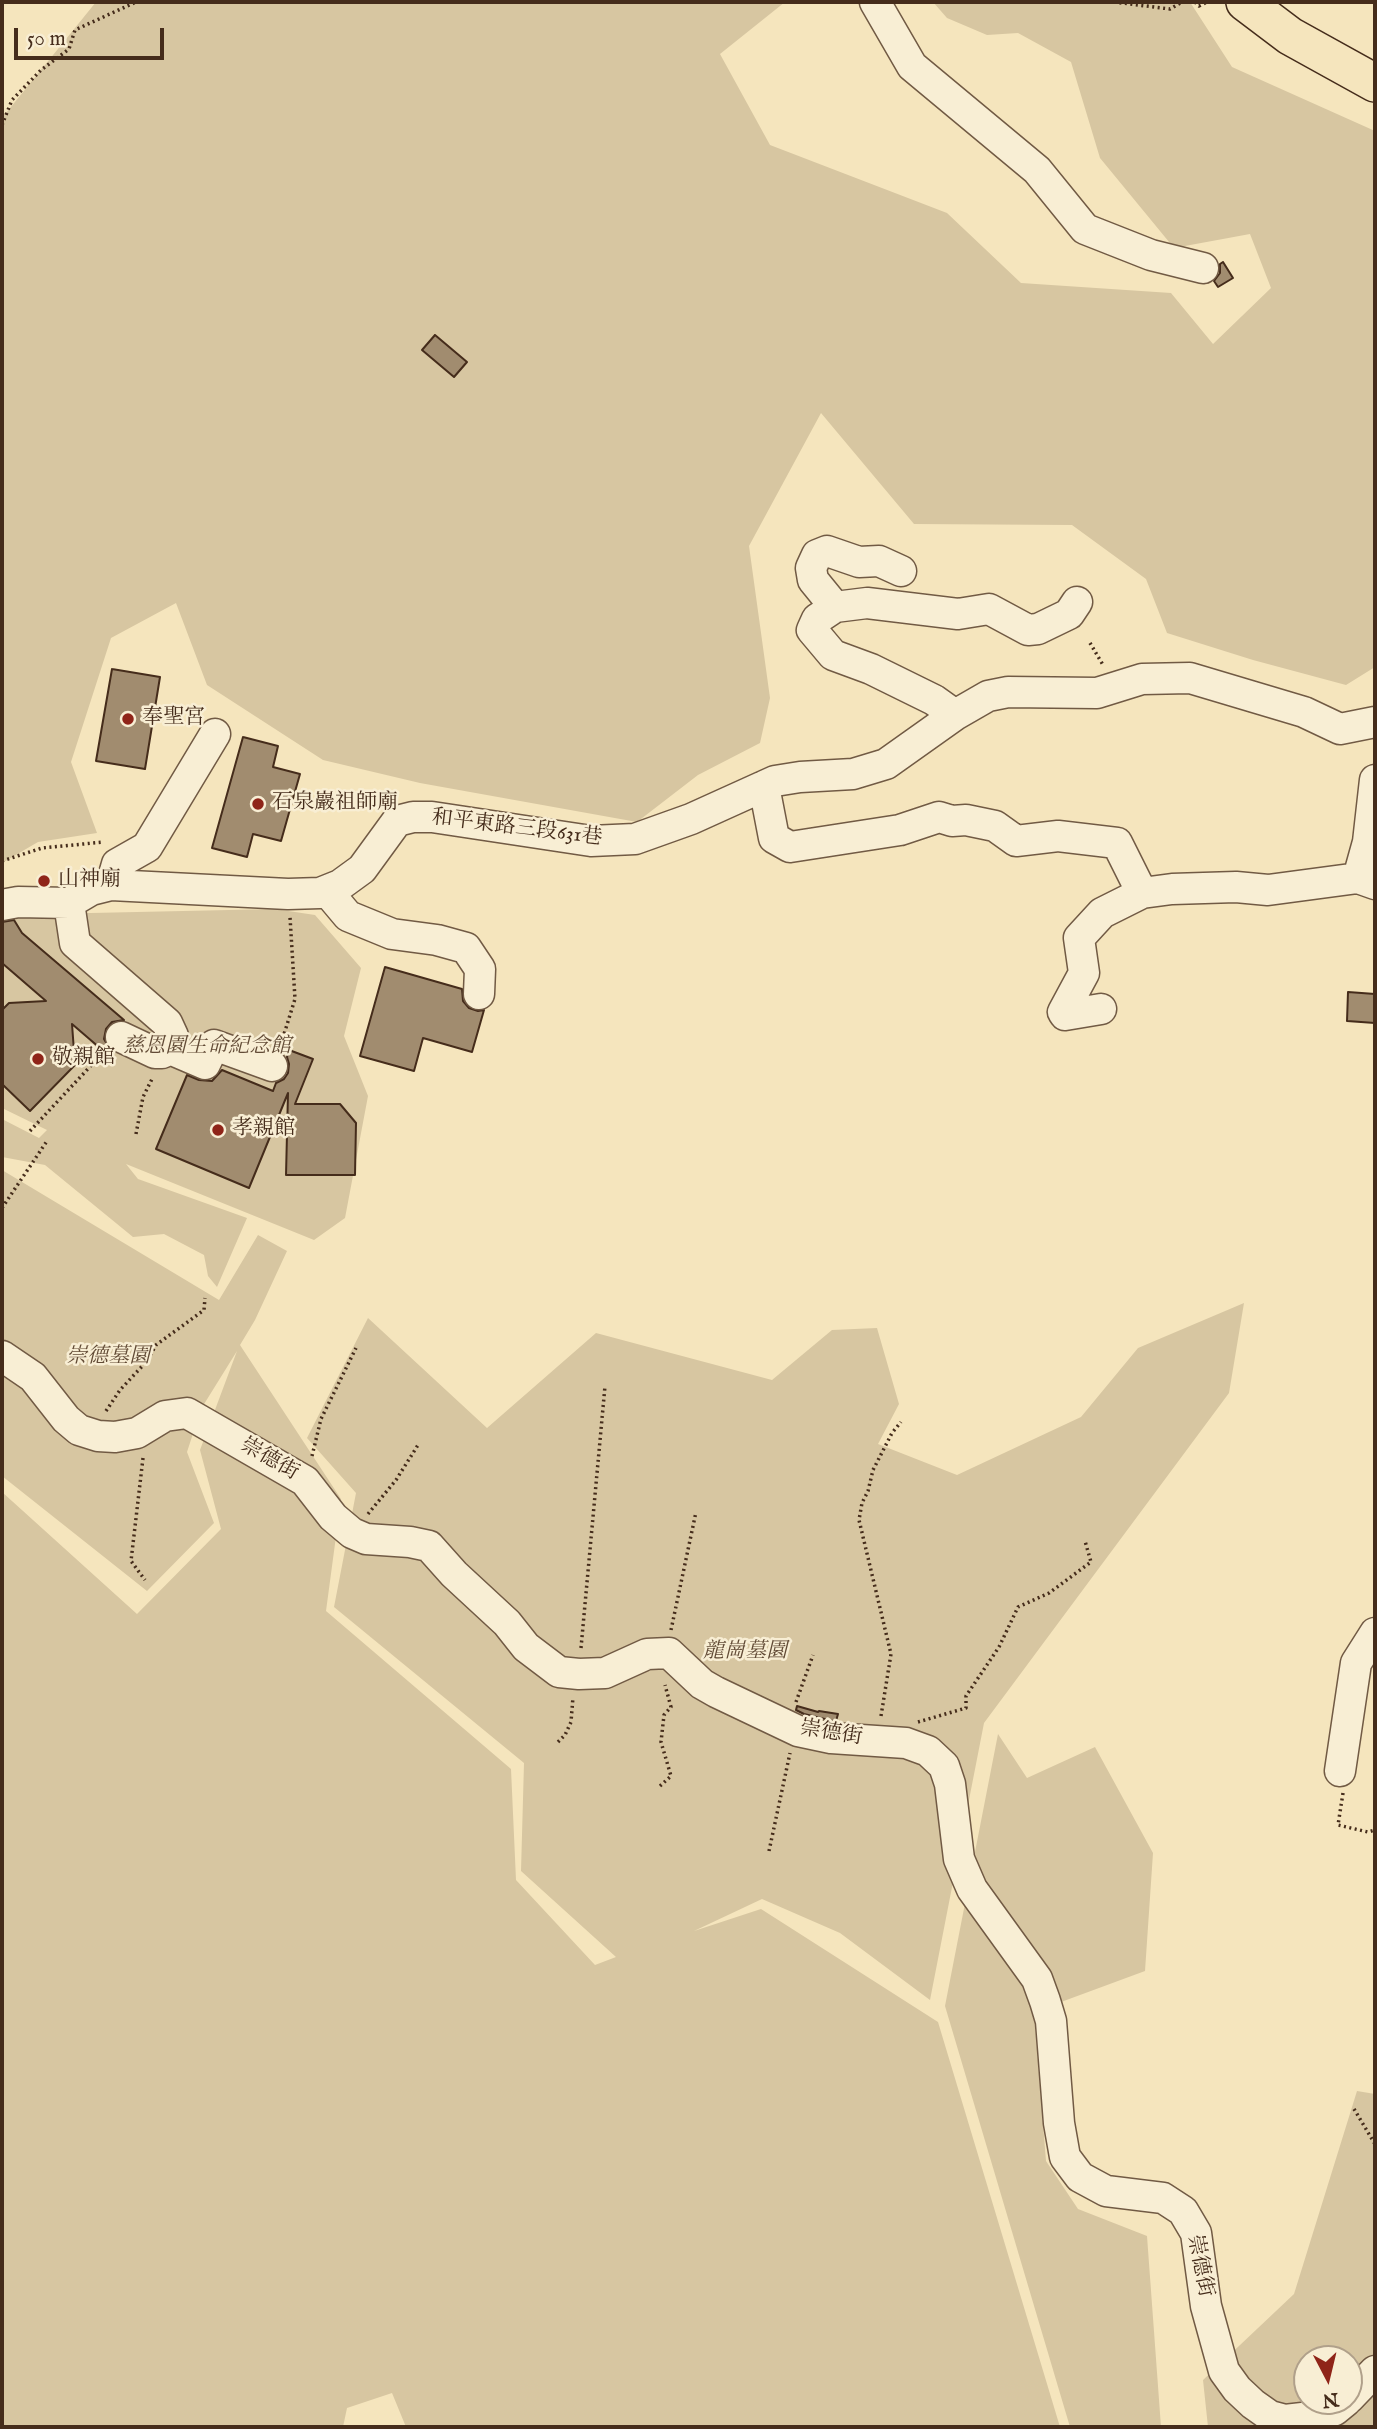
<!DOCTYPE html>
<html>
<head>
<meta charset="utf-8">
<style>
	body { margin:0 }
	#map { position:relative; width:1377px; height:2429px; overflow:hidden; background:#f5e5bd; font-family:"IM FELL English",serif }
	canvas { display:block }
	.frame { position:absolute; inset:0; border:4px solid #452c1b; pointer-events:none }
	.north { position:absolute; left:1293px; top:2345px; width:70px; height:70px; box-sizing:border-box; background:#f8eed4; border:2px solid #b0a08a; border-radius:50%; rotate:173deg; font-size:19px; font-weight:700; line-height:28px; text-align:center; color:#452c1b }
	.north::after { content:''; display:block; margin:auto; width:24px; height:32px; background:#8f2418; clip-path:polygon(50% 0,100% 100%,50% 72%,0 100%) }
	.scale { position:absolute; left:14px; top:28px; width:150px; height:32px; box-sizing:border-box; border:4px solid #452c1b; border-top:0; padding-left:9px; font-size:21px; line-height:24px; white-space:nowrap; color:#452c1b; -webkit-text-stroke:5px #f8eed4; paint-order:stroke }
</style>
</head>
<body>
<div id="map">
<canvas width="1377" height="2429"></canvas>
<div class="frame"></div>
<div class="north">N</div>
<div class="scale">50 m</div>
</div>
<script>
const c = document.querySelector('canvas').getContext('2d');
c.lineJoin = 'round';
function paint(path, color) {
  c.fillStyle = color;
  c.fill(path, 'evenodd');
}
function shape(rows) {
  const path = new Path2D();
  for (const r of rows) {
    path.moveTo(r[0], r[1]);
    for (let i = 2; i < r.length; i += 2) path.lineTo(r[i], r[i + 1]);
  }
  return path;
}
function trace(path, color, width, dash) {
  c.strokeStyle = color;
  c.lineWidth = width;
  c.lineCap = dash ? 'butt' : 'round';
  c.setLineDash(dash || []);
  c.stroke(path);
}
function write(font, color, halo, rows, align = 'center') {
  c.font = font + ' "IM FELL English","Noto Serif TC",serif';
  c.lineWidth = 5;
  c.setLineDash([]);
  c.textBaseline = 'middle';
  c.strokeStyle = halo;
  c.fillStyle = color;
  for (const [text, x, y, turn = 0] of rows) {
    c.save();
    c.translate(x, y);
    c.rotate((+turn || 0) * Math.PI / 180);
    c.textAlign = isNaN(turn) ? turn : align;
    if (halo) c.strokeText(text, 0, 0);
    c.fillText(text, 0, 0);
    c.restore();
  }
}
const green = shape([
	[96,2,785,2,720,54,770,145,947,213,1021,283,1171,293,1213,344,1271,288,1250,234,1174,248,1100,158,1071,62,1018,33,987,35,947,18,933,2,1190,2,1232,67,1375,131,1375,667,1346,685,1253,660,1167,633,1146,579,1072,525,914,524,821,413,749,546,770,698,760,743,698,775,637,822,420,783,323,760,207,685,176,603,111,638,71,762,97,833,38,842,2,863,2,118],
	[275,909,315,915,361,968,344,1036,368,1096,345,1218,314,1240,126,1164,138,1179,247,1218,217,1287,208,1276,204,1255,164,1234,133,1237,45,1165,2,1157,2,1119,39,1138,47,1130,2,1108,2,911,91,913],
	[2,1170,219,1300,258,1235,287,1251,255,1320,240,1345,341,1499,326,1611,511,1769,516,1880,595,1965,616,1957,521,1871,524,1763,334,1607,356,1493,307,1438,368,1318,487,1428,596,1333,772,1380,832,1330,877,1328,899,1404,878,1444,957,1475,1081,1417,1138,1348,1244,1303,1229,1393,984,1723,930,2000,840,1933,762,1899,694,1931,761,1909,938,2022,1060,2427,406,2427,392,2393,347,2408,343,2427,2,2427,2,1492,137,1614,221,1529,200,1450,237,1351,201,1409,187,1452,214,1523,147,1591,2,1476],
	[998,1734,1027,1778,1095,1747,1153,1853,1145,1971,1034,2012,1046,2161,1078,2209,1147,2236,1161,2427,1070,2427,945,2006],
	[1357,2091,1375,2094,1375,2427,1208,2427,1203,2380,1294,2294],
	[1307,2359,1349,2359,1349,2401,1307,2401]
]);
const building = shape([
	[1223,262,1233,278,1218,287,1214,281,1220,273,1220,264,1223,262],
	[435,335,467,362,454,377,422,350,435,335],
	[112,669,160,677,145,769,96,761,112,669],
	[243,737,278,746,273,767,300,774,281,841,253,834,247,857,212,848,243,737],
	[14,920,22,933,124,1020,112,1022,106,1029,104,1039,111,1051,108,1055,72,1024,75,1065,30,1111,2,1084,2,1010,9,1003,46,1001,2,963,2,922,14,920],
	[385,967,462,989,463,1001,469,1008,478,1011,484,1010,472,1052,423,1038,414,1071,360,1056,385,967],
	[1348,992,1375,994,1375,1023,1347,1021,1348,992],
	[289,1050,313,1059,295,1104,340,1104,356,1123,355,1175,286,1175,288,1093,249,1188,156,1149,187,1075,199,1080,212,1081,222,1070,273,1091,276,1083,284,1079,288,1073,289,1064,287,1057,289,1050],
	[797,1706,818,1712,819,1711,838,1714,836,1721,833,1721,804,1714,796,1710,797,1706]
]);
const path = shape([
	[1114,2,1170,9,1182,2],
	[1195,2,1199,6,1207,2],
	[2,125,12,100,41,70,69,49,75,30,136,2],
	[1090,643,1103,665],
	[2,861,42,848,104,842],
	[281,1044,295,999,290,917],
	[30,1131,99,1057,92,1049],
	[136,1134,143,1097,153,1077],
	[2,1208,47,1141],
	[106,1411,120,1390,147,1361,156,1345,204,1310,205,1298],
	[312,1456,321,1419,356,1348],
	[143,1458,131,1561,145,1580],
	[368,1514,396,1480,418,1445],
	[671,1630,696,1512],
	[581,1648,605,1386],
	[796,1702,813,1655],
	[881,1716,891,1654,859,1520,862,1503,868,1491,873,1470,892,1433,901,1422],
	[918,1722,966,1708,966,1696,999,1647,1018,1607,1049,1593,1091,1562,1085,1541],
	[558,1742,565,1735,571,1722,573,1697],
	[660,1786,671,1776,661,1742,664,1715,671,1707,665,1685],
	[1343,1793,1338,1825,1368,1832,1375,1830],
	[769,1851,790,1753],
	[1354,2109,1375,2144]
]);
const minor = shape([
	[875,2,912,66,1037,170,1085,229,1151,255,1203,268],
	[835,607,813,580,811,568,817,555,827,551,859,562,879,561,901,571],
	[955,715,934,700,871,669,833,655,812,630,817,619,835,607,867,603,958,614,989,609,1028,630,1038,629,1069,614,1077,602],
	[764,786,774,838,790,847,900,830,939,817,952,821,966,820,995,826,1016,841,1058,836,1117,843,1142,893],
	[1358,878,1368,842,1375,780],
	[111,885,117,864,147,847,215,734],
	[327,891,348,916,392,934,437,940,466,948,480,969,479,994],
	[69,903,91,890,111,885,288,894,320,893,340,885,362,869,397,821,413,817,432,817,591,841,635,839,691,819,775,781,800,777,853,774,886,764,955,715,988,696,1008,692,1097,693,1142,679,1190,678,1304,712,1340,729,1375,722],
	[2,905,18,902,69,903,75,943,167,1023,173,1036,170,1049,162,1053,155,1053,121,1037],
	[1101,1009,1065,1015,1063,1012,1084,973,1079,938,1102,913,1142,893,1172,889,1236,887,1268,890,1358,878,1375,884],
	[170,1049,205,1064,214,1045,272,1066],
	[2,1356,33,1377,66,1419,79,1430,98,1436,115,1437,137,1433,165,1416,187,1413,305,1481,333,1517,352,1533,366,1539,410,1542,429,1546,454,1574,507,1623,526,1647,559,1672,579,1674,605,1673,647,1654,669,1653,702,1684,716,1692,798,1731,831,1738,906,1743,928,1751,944,1766,950,1784,959,1859,972,1889,1037,1979,1045,2001,1051,2021,1059,2123,1065,2157,1080,2177,1106,2191,1163,2198,1183,2211,1196,2233,1206,2306,1224,2371,1237,2389,1253,2404,1270,2416,1285,2420,1320,2416,1335,2410,1346,2401],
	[1340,1771,1356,1663,1375,1633],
	[1349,2398,1375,2371]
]);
const major = shape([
	[1245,2,1290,36,1375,83]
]);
const markers = [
	[128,719,7,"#8f2418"],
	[258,804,7,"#8f2418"],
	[44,881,7,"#8f2418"],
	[38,1059,7,"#8f2418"],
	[218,1130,7,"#8f2418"]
];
const poiNames = [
	["奉聖宮",142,719],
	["石泉巖祖師廟",272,804],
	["山神廟",58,881],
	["敬親館",52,1059],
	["孝親館",232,1130]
];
const streetNames = [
	["和平東路三段631巷",517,829,7],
	["崇德街",269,1460,30],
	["崇德街",831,1734,9],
	["崇德街",1199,2266,79]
];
const parkNames = [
	["慈恩園生命紀念館",207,1048],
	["崇德墓園",108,1358],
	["龍崗墓園",745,1653]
];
paint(green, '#d7c6a1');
paint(building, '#a18c6f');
trace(building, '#452c1b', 2);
trace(minor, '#715a44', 33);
trace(major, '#452c1b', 40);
trace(path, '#452c1b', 3.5, [2, 3.5]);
trace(minor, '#f8eed4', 30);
trace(major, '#f5e5bd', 37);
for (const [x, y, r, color] of markers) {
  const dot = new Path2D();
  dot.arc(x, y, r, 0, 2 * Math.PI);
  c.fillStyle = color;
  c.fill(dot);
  trace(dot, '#f8eed4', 2.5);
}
write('21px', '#452c1b', '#f8eed4', poiNames, 'left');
write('21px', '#452c1b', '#f8eed4', streetNames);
write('italic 21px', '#624b36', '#f8eed4', parkNames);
</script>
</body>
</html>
